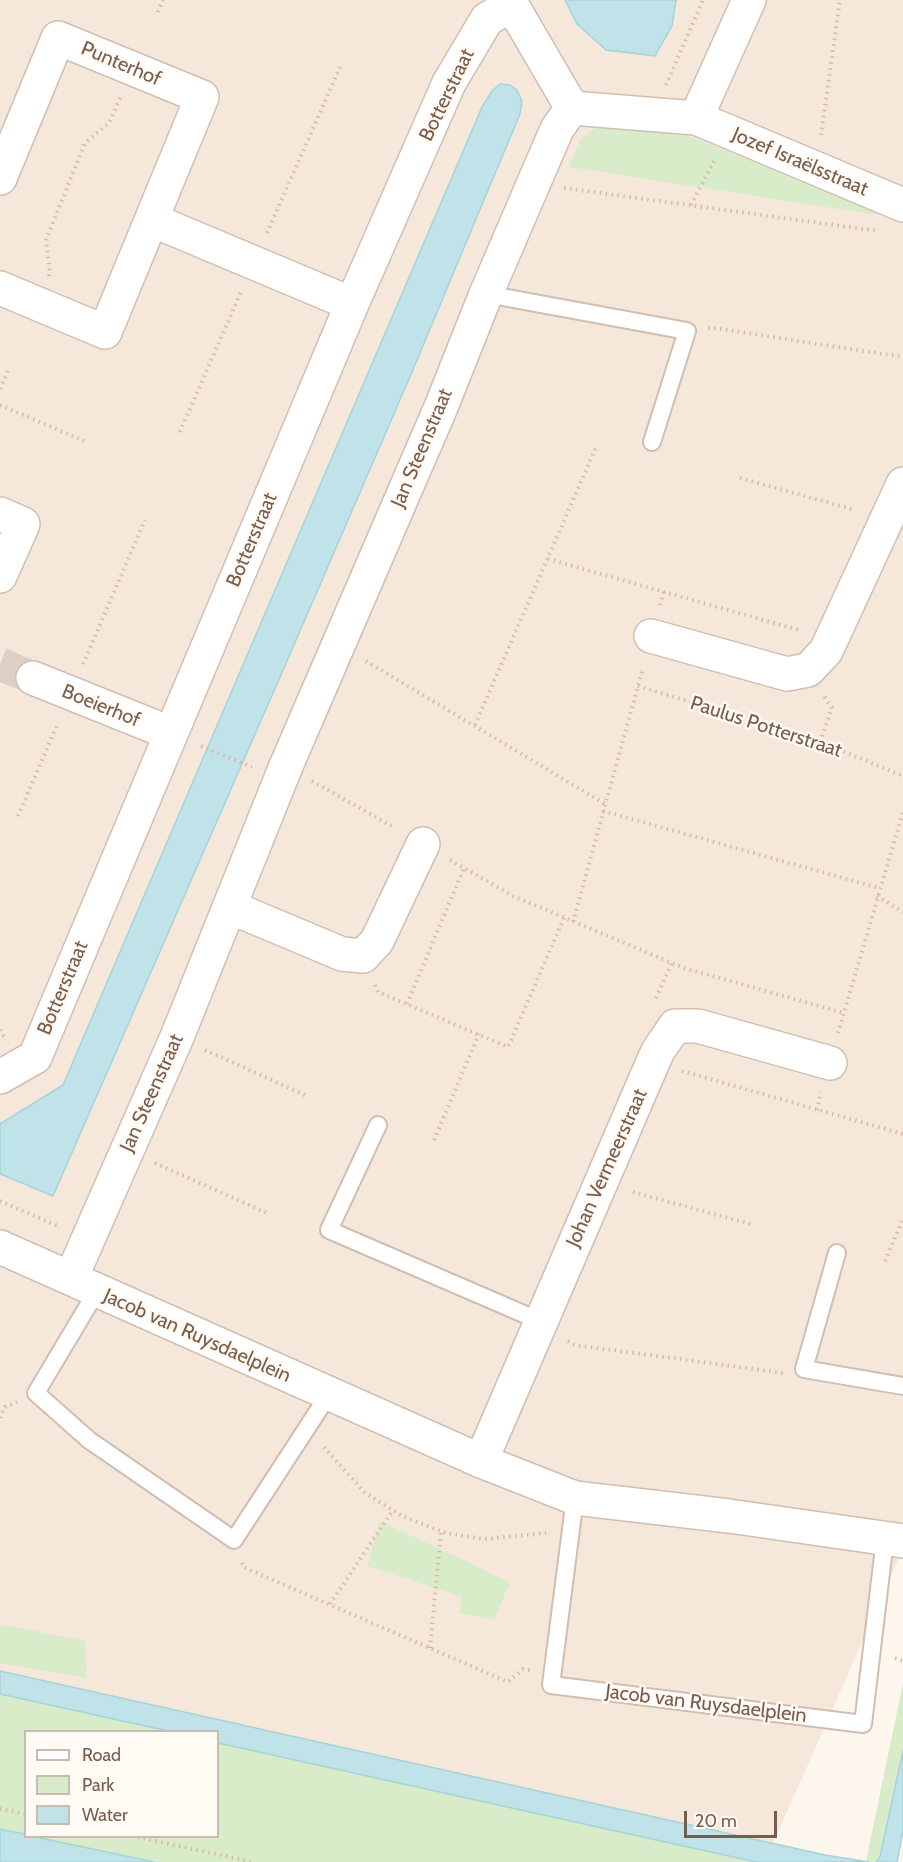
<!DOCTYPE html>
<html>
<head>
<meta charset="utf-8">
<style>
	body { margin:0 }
	#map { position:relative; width:903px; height:1862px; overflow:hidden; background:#fdf6ec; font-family:Cabin,sans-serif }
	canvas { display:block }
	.legend { position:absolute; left:24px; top:1730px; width:195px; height:108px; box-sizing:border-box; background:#fffaf3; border:2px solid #cabbb1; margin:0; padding:8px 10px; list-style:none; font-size:18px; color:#7a5c4d }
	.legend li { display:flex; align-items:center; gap:12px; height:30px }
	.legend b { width:30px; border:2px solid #cabbb1 }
	.scale { position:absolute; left:684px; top:1811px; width:93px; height:27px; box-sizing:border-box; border:3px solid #7a5c4d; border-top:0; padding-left:8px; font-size:18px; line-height:21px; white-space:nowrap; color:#7a5c4d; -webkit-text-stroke:4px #fffaf3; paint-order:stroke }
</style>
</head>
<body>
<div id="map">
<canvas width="903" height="1862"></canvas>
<ul class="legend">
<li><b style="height:8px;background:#fff"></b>Road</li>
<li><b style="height:16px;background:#d8ecc9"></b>Park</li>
<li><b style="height:16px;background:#bfe3e8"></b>Water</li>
</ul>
<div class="scale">20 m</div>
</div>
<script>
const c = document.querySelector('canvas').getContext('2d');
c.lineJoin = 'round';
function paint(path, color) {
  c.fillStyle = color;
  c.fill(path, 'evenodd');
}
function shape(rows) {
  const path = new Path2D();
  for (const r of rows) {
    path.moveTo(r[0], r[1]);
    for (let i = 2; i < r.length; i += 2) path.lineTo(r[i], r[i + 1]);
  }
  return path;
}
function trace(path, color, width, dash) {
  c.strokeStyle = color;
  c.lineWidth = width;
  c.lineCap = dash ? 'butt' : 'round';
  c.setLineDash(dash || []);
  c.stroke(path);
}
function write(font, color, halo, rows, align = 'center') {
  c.font = font + ' Cabin,sans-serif';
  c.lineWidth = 5;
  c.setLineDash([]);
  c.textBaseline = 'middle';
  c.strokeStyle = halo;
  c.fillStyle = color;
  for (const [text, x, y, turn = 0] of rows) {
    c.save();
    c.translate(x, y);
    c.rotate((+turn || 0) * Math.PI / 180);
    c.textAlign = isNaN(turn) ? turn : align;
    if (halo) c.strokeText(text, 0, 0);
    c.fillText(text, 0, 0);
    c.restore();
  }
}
const residential = shape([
	[0,0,903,0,903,1549,765,1862,558,1862,218,1778,218,1732,31,1732,0,1724]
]);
const green = shape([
	[631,124,686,135,881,213,871,214,569,167,580,140,596,126],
	[380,1521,510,1582,494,1620,459,1613,462,1597,367,1566],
	[0,1624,85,1641,87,1678,0,1663],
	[903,1683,903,1751,880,1857,876,1862,869,1862,866,1861],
	[0,1694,168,1731,26,1732,25,1834,0,1828],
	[218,1743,756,1862,154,1862,37,1837,218,1836]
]);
const water = shape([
	[565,0,676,0,672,26,655,56,606,50,577,24,565,0],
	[500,84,510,85,517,90,522,101,520,114,409,379,284,668,53,1196,0,1174,0,1124,63,1085,482,107,492,91,500,84],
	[0,1671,825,1855,869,1862,756,1862,218,1743,218,1732,168,1731,0,1694,0,1671],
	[903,1751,903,1831,897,1862,876,1862,880,1857,903,1751],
	[0,1829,25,1834,26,1836,35,1837,155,1862,0,1862,0,1829]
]);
const minorTunnel = shape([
	[0,664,33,678]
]);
const path = shape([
	[158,12,163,0],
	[666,85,703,0],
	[821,135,840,0],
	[564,188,878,231],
	[691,205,714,161],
	[267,233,340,67],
	[49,276,50,272,46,240,85,143,109,123,120,98],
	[708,328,714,328,903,357],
	[0,389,8,371],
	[0,405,84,441],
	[180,432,241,292],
	[740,478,855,510],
	[548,559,802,631],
	[660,605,664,592],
	[366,661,605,804],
	[83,664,145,520],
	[638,686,811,738,903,776],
	[475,725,597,445],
	[820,742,832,708,824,696],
	[201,746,252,767],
	[312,781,395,828],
	[603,811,879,888],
	[18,816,58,723],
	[450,860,513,896,684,968,844,1013],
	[877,896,903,912],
	[573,922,643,668],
	[375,985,378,992,508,1047,564,918],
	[656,998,672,963],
	[407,1004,464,868],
	[0,1030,5,1038],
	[838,1033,903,812],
	[205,1050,309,1097],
	[682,1071,903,1134],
	[817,1110,821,1092],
	[434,1140,479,1034],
	[155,1163,267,1213],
	[633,1192,754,1225],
	[0,1201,60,1227],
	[885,1261,903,1219],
	[568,1341,575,1345,783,1373],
	[0,1418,5,1407,17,1402],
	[324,1447,365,1493,404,1517,446,1533,485,1539,546,1533],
	[242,1563,243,1567,508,1682,523,1669,530,1670],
	[330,1604,393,1510],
	[430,1648,441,1531],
	[895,1658,903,1661],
	[0,1809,26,1814],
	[132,1836,253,1862]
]);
const service = shape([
	[486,294,687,331,652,442],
	[378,1125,329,1230,540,1321],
	[837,1253,804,1369,903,1386],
	[98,1289,36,1393,89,1440,234,1540,329,1394],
	[575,1498,551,1685,863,1724,885,1539]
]);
const minor = shape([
	[509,0,572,108],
	[696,118,749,0],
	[0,178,58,38,202,97,105,332,0,288],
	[152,220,352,304],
	[0,514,23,524,0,576],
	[651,636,787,674,808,670,826,651,903,484],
	[33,678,170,733],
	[230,907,342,954,363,956,377,941,423,844],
	[0,1077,35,1057,352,304,449,83,487,19,512,5],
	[0,1247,481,1461,575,1498,729,1516,903,1541],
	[71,1278,177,1037,286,766,441,407,486,294,557,129,572,108,696,118,903,205],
	[481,1461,653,1062,658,1051,675,1026,698,1026,830,1063]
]);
const streetNames = [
	["Punterhof",121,64,23],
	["Botterstraat",447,95,-64],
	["Jozef Israëlsstraat",800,162,23],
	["Jan Steenstraat",422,448,-67],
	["Botterstraat",252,540,-67],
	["Boeierhof",101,706,22],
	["Paulus Potterstraat",766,727,18],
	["Botterstraat",63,988,-67],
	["Jan Steenstraat",152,1093,-66],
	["Johan Vermeerstraat",607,1168,-66],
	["Jacob van Ruysdaelplein",197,1336,24],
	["Jacob van Ruysdaelplein",706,1704,7]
];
paint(residential, '#f5e8da');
paint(green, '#d8ecc9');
paint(water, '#bfe3e8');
trace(water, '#a5d3da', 1.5);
trace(minorTunnel, '#dcd0c4', 33, [33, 16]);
trace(service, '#d1beb0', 20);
trace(minor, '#d1beb0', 36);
trace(path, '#d9b8a5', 4, [1.5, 4.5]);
trace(service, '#fff', 16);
trace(minor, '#fff', 33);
write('20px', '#7a5c4d', '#fffaf3', streetNames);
</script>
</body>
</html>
